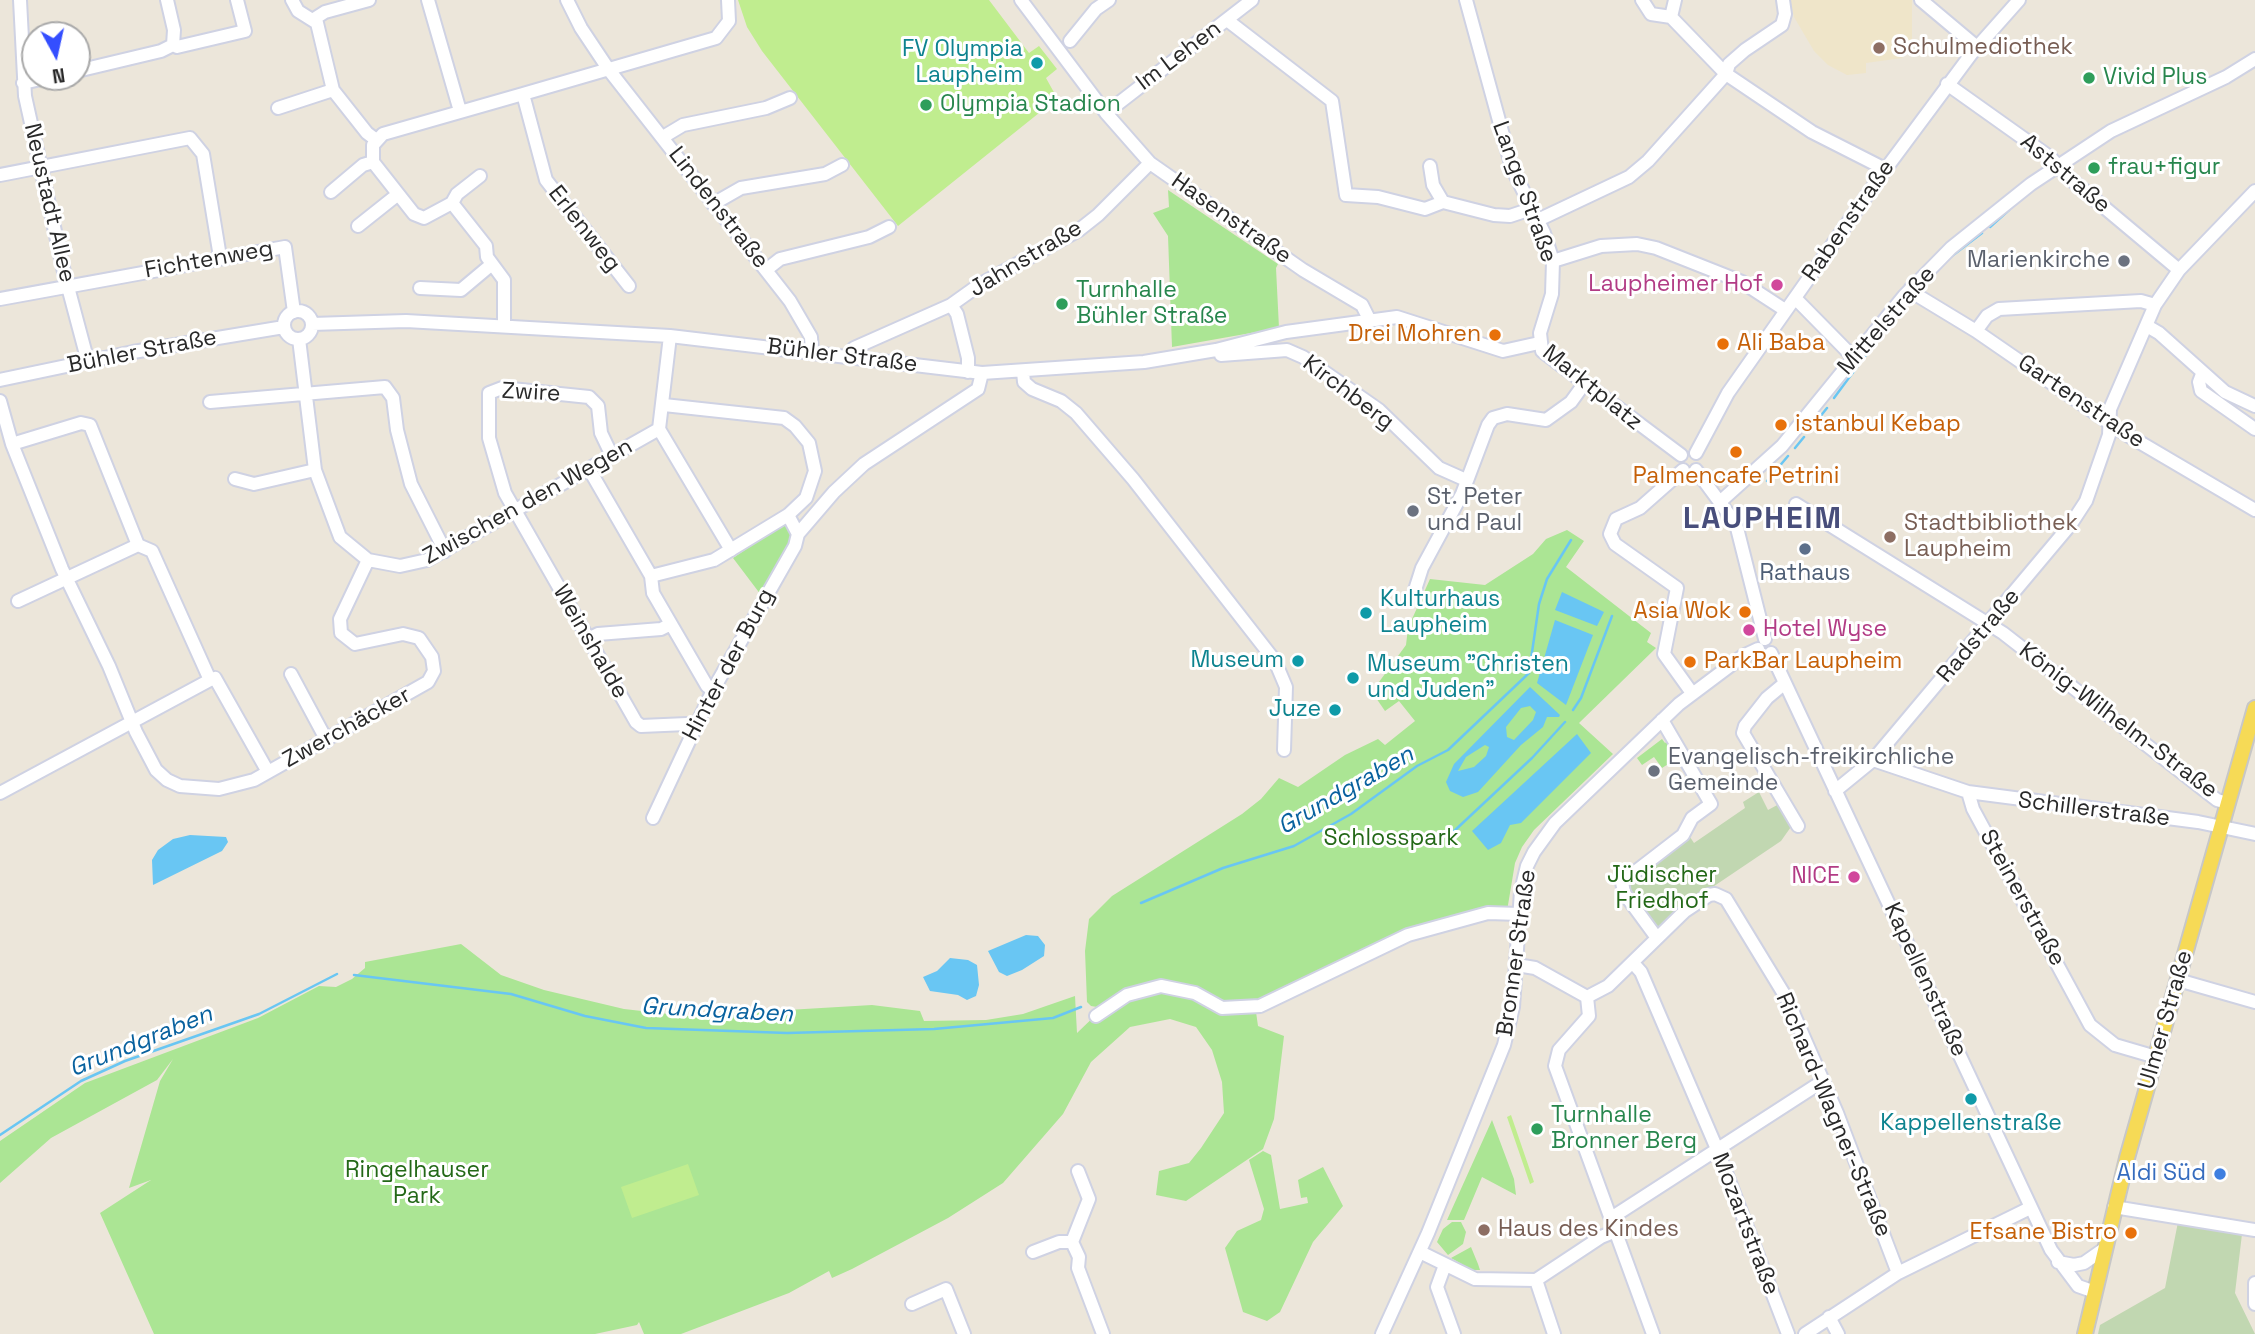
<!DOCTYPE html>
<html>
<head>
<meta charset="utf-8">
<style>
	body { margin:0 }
	#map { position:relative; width:2255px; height:1334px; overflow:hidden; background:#ece6da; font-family:"Space Grotesk",sans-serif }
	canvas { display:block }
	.north { position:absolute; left:21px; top:21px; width:70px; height:70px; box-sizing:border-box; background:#fff; border:2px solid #a9a9a9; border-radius:50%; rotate:172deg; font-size:19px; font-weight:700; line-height:28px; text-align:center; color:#292929 }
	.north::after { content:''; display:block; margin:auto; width:24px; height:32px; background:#344eff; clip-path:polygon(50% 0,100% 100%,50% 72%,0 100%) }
</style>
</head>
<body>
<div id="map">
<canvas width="2255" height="1334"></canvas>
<div class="north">N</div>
</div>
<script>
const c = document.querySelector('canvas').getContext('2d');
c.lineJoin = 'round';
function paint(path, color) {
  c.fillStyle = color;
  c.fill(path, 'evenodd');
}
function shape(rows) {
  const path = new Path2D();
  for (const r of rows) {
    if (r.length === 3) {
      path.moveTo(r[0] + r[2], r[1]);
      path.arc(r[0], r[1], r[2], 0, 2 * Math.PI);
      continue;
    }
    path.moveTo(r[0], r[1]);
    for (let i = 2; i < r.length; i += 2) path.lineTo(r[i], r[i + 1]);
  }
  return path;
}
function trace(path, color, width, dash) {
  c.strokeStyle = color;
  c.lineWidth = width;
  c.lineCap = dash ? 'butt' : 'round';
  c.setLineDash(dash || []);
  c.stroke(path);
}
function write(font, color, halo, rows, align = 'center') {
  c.font = font + ' "Space Grotesk",sans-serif';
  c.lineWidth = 6;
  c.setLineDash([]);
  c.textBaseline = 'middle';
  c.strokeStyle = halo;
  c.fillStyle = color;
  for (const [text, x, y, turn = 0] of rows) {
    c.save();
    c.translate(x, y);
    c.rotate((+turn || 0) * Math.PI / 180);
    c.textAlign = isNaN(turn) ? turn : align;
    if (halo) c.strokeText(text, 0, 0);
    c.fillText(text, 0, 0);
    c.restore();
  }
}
const education = shape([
	[1790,0,1912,0,1912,43,1902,58,1866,63,1866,73,1847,75,1828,65,1814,51,1794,17]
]);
const green = shape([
	[1168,190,1278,264,1276,268,1279,328,1172,347,1168,236,1153,213,1169,207],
	[784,524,791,534,790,545,761,595,733,558],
	[1567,530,1584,541,1566,567,1651,633,1647,642,1656,648,1579,723,1613,754,1534,830,1522,847,1515,863,1507,911,1407,933,1256,1012,1258,1026,1284,1036,1274,1119,1263,1149,1186,1201,1156,1195,1159,1171,1189,1163,1201,1148,1224,1113,1222,1082,1212,1050,1196,1027,1170,1019,1130,1027,1091,1062,1063,1114,1003,1183,948,1218,852,1269,832,1278,829,1271,789,1293,681,1334,644,1334,639,1322,637,1325,595,1334,154,1334,100,1213,151,1180,129,1188,160,1081,173,1059,157,1080,51,1138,0,1183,0,1141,85,1083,258,1018,319,986,336,987,352,979,365,968,365,962,461,944,501,975,544,990,624,1009,686,1016,872,1005,920,1011,924,1021,986,1020,1023,1014,1075,996,1077,1033,1103,1008,1091,1006,1087,1002,1085,951,1089,919,1112,896,1242,814,1261,799,1279,778,1298,787,1345,755,1378,739,1385,745,1415,721,1399,701,1385,711,1374,695,1383,688,1379,682,1406,645,1408,628,1430,579,1485,585,1533,554,1546,539],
	[1662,739,1665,743,1669,740,1679,757,1662,768,1654,757,1642,765,1637,758],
	[1492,1120,1514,1179,1516,1195,1482,1177,1464,1220,1447,1220],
	[1263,1151,1271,1155,1280,1209,1308,1203,1307,1197,1301,1198,1298,1180,1323,1167,1343,1206,1313,1242,1280,1312,1267,1321,1243,1312,1225,1248,1237,1231,1261,1220,1264,1209,1249,1160],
	[1452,1222,1461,1222,1466,1232,1463,1244,1448,1255,1437,1242,1443,1229],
	[1471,1247,1478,1264,1480,1270,1472,1270,1451,1258]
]);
const cemetery = shape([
	[1759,792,1768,810,1781,803,1793,824,1781,841,1683,907,1656,930,1625,885,1627,881,1690,837,1694,843,1745,808,1743,802],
	[2178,1222,2242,1234,2235,1293,2255,1334,2098,1334,2100,1325,2165,1288]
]);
const pitch = shape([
	[738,0,989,0,1029,53,1039,46,1057,69,1046,78,1056,96,1039,113,898,226,762,51,747,27],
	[1511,1115,1534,1182,1530,1184,1507,1117],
	[688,1164,699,1195,632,1218,621,1187]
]);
const water = shape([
	[1562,592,1604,612,1597,626,1555,610],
	[1555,620,1593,635,1566,705,1537,683],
	[1530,687,1560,715,1559,717,1547,717,1543,727,1521,745,1478,792,1463,797,1450,791,1446,782,1454,764],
	[1530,706,1536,712,1533,720,1514,740,1507,737,1506,727,1521,708],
	[1485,745,1489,747,1486,756,1474,767,1458,771,1466,757],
	[1577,734,1591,753,1521,823,1510,825,1501,843,1488,850,1472,831],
	[190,835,226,837,228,842,222,851,153,885,152,860,158,850,173,839],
	[1026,935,1038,936,1045,945,1044,956,1022,970,1007,976,999,972,988,951],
	[950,958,968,960,977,965,979,985,976,996,967,1000,958,995,930,991,923,977,937,971]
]);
const stream = shape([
	[1990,227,2009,210],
	[1948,259,1982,233],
	[1834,398,1888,325],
	[1811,428,1827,408],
	[1795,448,1804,437],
	[1767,481,1788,456],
	[1573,710,1581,698,1612,616],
	[1452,833,1532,758,1565,722],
	[1141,903,1223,868,1294,846,1351,814,1417,766,1448,750,1529,673,1539,604,1547,579,1571,540],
	[354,975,511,994,585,1016,646,1028,787,1033,934,1029,1053,1018,1081,1007],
	[0,1135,81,1081,125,1061,259,1014,337,974]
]);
const minor = shape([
	[20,0,25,96,64,272,88,362],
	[292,0,298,11,317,23,333,90,367,133,375,139],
	[428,0,460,111],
	[567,0,581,28,609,70,790,301,811,337,812,352],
	[1021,0,1106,113,1150,163,1303,270,1362,305,1369,319],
	[1466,0,1512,168,1544,233,1553,261,1552,294,1540,333,1542,351,1681,455],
	[1642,0,1651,14,1671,17,1726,74,1729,64,1745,50,1782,25,1785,14,1783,0],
	[1921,0,1977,47],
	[1671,17,1675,0],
	[314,19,325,12,369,0],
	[1227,20,1332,101,1346,195,1378,197,1425,209,1443,202,1494,215,1510,216,1531,209],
	[1070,41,1096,9,1109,0],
	[173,45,177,47,245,31,237,0],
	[77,71,161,51,173,45,174,30,167,0],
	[23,83,50,77],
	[1947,84,2051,158,2068,177,2179,270],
	[278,108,333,90],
	[1106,113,1252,0],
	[663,137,683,125,766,108,790,98],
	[1430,166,1433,185,1443,202],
	[0,175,190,138,203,154,220,257],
	[331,192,363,165,373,162],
	[452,203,457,194,480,176],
	[713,204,741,188,825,174,842,165],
	[1538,220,1629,177,1648,161,1726,74,1812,132,1885,169],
	[358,226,397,195],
	[1553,261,1601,246,1637,244,1656,248,1742,282,1785,310],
	[766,270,780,259,869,237,889,227],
	[629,286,546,180,523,94,716,38,729,21,728,0],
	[420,288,461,290,492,264],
	[1911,288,1920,297,1976,331,2124,433,2255,510],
	[1795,298,1854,358],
	[0,299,285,247,294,312],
	[298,325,14],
	[312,324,406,321,670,336,982,373,1144,362,1216,350,1286,332,1397,317,1503,351,1539,343],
	[504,325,504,280,487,257,486,246,452,203,424,218,414,214,373,162,373,145,383,134,523,94],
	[2147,326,2159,333,2225,392,2255,406],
	[1976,331,1987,316,1999,309,2141,301,2155,305,2179,270,2255,191],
	[299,339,315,470,340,537,368,560,400,566,427,560,659,429,670,336],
	[1221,355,1287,350,1303,357,1379,410,1439,468,1466,480],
	[852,357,854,348,951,305],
	[968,372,968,358,957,314,951,305,979,285,1079,230,1098,215,1150,163],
	[1023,372,1024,382,1032,389,1061,401,1076,413,1133,479,1275,661,1286,687,1284,750],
	[2202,374,2199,382,2201,391,2255,429],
	[0,380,133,352,284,327],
	[0,401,12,444,81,423,90,425,138,545,152,551,210,680,215,678,268,772],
	[210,402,385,387,393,398,397,430,411,484,445,551],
	[659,429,731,550],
	[12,444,62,569,109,666,136,732,156,770,167,780,180,786,219,789,254,780,428,682,434,671,432,657,419,638,403,634,355,644,341,633,340,619,368,560],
	[1696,453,1728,393,1882,174,1972,53,2019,0],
	[612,456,601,433,598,406,589,397,502,388,489,393,489,438,505,493,636,722,641,726,687,724,694,727],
	[589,469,651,576,653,593,707,686,713,690],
	[1683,470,1640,508,1616,519,1610,534,1615,544,1677,588,1664,654,1692,693],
	[1696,470,1736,524,1765,639],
	[235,479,254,484,315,470],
	[1721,501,1782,446,1904,296,1951,248,2031,184,2111,131,2226,77,2255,59],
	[1796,504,2003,633,2217,800,2227,803],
	[798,534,834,492,864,464,978,389,982,373],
	[651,576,714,560,788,515,806,498,815,471,809,443,795,426,784,418,664,405],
	[1415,590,1422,568,1462,494,1488,425,1493,418,1507,414,1546,420,1571,402,1584,384],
	[18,601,138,545],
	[588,639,598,634,661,629,671,624],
	[1771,653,2051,1250,2078,1286,2095,1292],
	[291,674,327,741],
	[1785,683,1767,698,1745,726,1743,733,1798,826],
	[1873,760,1968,792,1973,809,2090,1025,2115,1045,2156,1057],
	[1835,791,1873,760,2071,524,2086,501,2109,435,2110,409,2155,305],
	[1968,792,2198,822,2255,834],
	[0,793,210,680],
	[653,818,713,690,795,546,798,534,788,515],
	[1657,938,1624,893,1622,882,1683,835,1692,818,1711,804,1662,720],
	[1633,963,1641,972,1717,1149,1788,1334],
	[1517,965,1535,968,1587,997,1608,986,1685,911,1709,895,1715,894,1726,899,1787,999,1837,1113,1898,1273],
	[2178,980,2255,1002],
	[1587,997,1589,1016,1559,1050,1555,1066,1653,1334],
	[1096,1016,1127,995,1161,986,1195,993,1222,1008,1260,1006,1408,935,1488,913,1519,914],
	[1078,1171,1089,1199,1072,1242,1079,1257,1078,1268,1103,1334],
	[2114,1207,2255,1230],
	[1611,1218,1823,1081],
	[1033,1252,1059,1242,1072,1242],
	[1420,1252,1475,1279,1536,1280,1601,1237,1616,1231],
	[2058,1262,2074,1265,2084,1263,2104,1249],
	[1445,1265,1437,1287,1454,1334],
	[1536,1280,1554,1334],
	[2255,1283,2255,1304],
	[912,1304,946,1289,964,1334],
	[1829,1317,1838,1334],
	[1382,1334,1428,1233,1504,1045,1513,1007,1521,891,1527,866,1534,852,1555,823,1679,704,1743,656,1758,649],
	[1805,1334,1898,1273,2030,1208]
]);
const major = shape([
	[2085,1334,2127,1158,2255,708]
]);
const markers = [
	[1879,48,7,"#8d6e63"],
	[1037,63,7,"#0f9aa8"],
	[2089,78,7,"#2e9e5b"],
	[926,105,7,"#2e9e5b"],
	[2094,168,7,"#2e9e5b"],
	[2124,261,7,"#6b7280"],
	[1777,285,7,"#d1479c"],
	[1062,304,7,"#2e9e5b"],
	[1495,335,7,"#e8710a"],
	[1723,344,7,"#e8710a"],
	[1781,425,7,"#e8710a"],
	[1736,452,7,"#e8710a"],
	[1413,511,7,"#6b7280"],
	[1890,537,7,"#8d6e63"],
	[1805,549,7,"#5c6f8a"],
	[1745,612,7,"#e8710a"],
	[1366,613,7,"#0f9aa8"],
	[1749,630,7,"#d1479c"],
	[1298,661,7,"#0f9aa8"],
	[1690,662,7,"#e8710a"],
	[1353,678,7,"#0f9aa8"],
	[1335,710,7,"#0f9aa8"],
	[1654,771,7,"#6b7280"],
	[1854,877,7,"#d1479c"],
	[1971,1099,7,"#0f9aa8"],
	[1537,1129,7,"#2e9e5b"],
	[2220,1174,7,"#3f7fe0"],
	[1484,1230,7,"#8d6e63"],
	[2131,1233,7,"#e8710a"]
];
const educationNames = [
	["Schulmediothek",1893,48],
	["Stadtbibliothek",1904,524],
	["Laupheim",1904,550],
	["Haus des Kindes",1498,1230]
];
const cultureNames = [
	["FV Olympia",1023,50],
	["Laupheim",1023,76],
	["Kulturhaus",1380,600,"left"],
	["Laupheim",1380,626,"left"],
	["Museum",1284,661],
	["Museum \"Christen",1367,665,"left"],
	["und Juden\"",1367,691,"left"],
	["Juze",1321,710],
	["Kappellenstraße",1971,1124,"center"]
];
const streetNames = [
	["Im Lehen",1179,56,-37],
	["Aststraße",2065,174,40],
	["Lange Straße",1524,192,70],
	["Neustadt Allee",49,203,77],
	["Lindenstraße",718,208,52],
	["Hasenstraße",1231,219,35],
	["Rabenstraße",1849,221,-55],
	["Erlenweg",584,229,52],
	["Jahnstraße",1026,259,-31],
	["Fichtenweg",209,260,-10],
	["Mittelstraße",1887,321,-49],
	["Bühler Straße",142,352,-11],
	["Bühler Straße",842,356,7],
	["Marktplatz",1592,388,39],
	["Zwire",531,393,3],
	["Kirchberg",1348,393,37],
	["Gartenstraße",2081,402,34],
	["Zwischen den Wegen",528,502,-29],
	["Radstraße",1979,636,-50],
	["Weinshalde",590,642,60],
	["Hinter der Burg",729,665,-62],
	["König-Wilhelm-Straße",2118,721,37],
	["Zwerchäcker",347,728,-29],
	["Schillerstraße",2094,810,7],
	["Steinerstraße",2022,898,61],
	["Bronner Straße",1517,953,-82],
	["Kapellenstraße",1925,980,65],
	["Ulmer Straße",2166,1020,-74],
	["Richard-Wagner-Straße",1833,1115,67],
	["Mozartstraße",1745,1224,69]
];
const leisureNames = [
	["Vivid Plus",2103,78],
	["Olympia Stadion",940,105],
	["frau+figur",2108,168],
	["Turnhalle",1076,291],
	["Bühler Straße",1076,317],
	["Turnhalle",1551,1116],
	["Bronner Berg",1551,1142]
];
const worshipNames = [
	["Marienkirche",2110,261,"right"],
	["St. Peter",1427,498],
	["und Paul",1427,524],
	["Evangelisch-freikirchliche",1668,758],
	["Gemeinde",1668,784]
];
const hotelNames = [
	["Laupheimer Hof",1763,285],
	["Hotel Wyse",1763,630,"left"],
	["NICE",1840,877]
];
const foodNames = [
	["Drei Mohren",1481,335],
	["Ali Baba",1737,344,"left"],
	["istanbul Kebap",1795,425,"left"],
	["Palmencafe Petrini",1736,477,"center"],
	["Asia Wok",1731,612],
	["ParkBar Laupheim",1704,662,"left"],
	["Efsane Bistro",2117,1233]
];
const serviceNames = [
	["Rathaus",1805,574]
];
const parkNames = [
	["Schlosspark",1391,839],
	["Jüdischer",1662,876],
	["Friedhof",1662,902],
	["Ringelhauser",417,1171],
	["Park",417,1197]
];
const shopNames = [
	["Aldi Süd",2206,1174]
];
const waterNames = [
	["Grundgraben",1346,791,-30],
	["Grundgraben",717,1011,3],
	["Grundgraben",141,1042,-22]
];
const districtNames = [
	["LAUPHEIM",1763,520]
];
paint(education, '#efe5c9');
paint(green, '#abe594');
paint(cemetery, '#c1d7b1');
paint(pitch, '#c0ed8f');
paint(water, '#69c6f3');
trace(stream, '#69c6f3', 2.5);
trace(minor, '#cfd2e3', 16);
trace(major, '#c7c7c7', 18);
trace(minor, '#fff', 12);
trace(major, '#f6da56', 14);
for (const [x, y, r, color] of markers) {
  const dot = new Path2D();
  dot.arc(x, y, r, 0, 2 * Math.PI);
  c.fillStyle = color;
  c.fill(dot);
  trace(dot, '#fff', 2.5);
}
write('23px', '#785e54', '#fff', educationNames, 'left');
write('23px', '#0d838f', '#fff', cultureNames, 'right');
write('23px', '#292929', '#fff', streetNames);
write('23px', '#27864d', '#fff', leisureNames, 'left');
write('23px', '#5b616d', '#fff', worshipNames, 'left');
write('23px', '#b23c85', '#fff', hotelNames, 'right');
write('23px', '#c56008', '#fff', foodNames, 'right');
write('23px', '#4e5e75', '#fff', serviceNames);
write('23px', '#236817', '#fff', parkNames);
write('23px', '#366cbe', '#fff', shopNames, 'right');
write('italic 24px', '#08619e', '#fff', waterNames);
c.letterSpacing = '2px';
write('bold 30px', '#484e7b', '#fff', districtNames);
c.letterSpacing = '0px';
</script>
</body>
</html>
